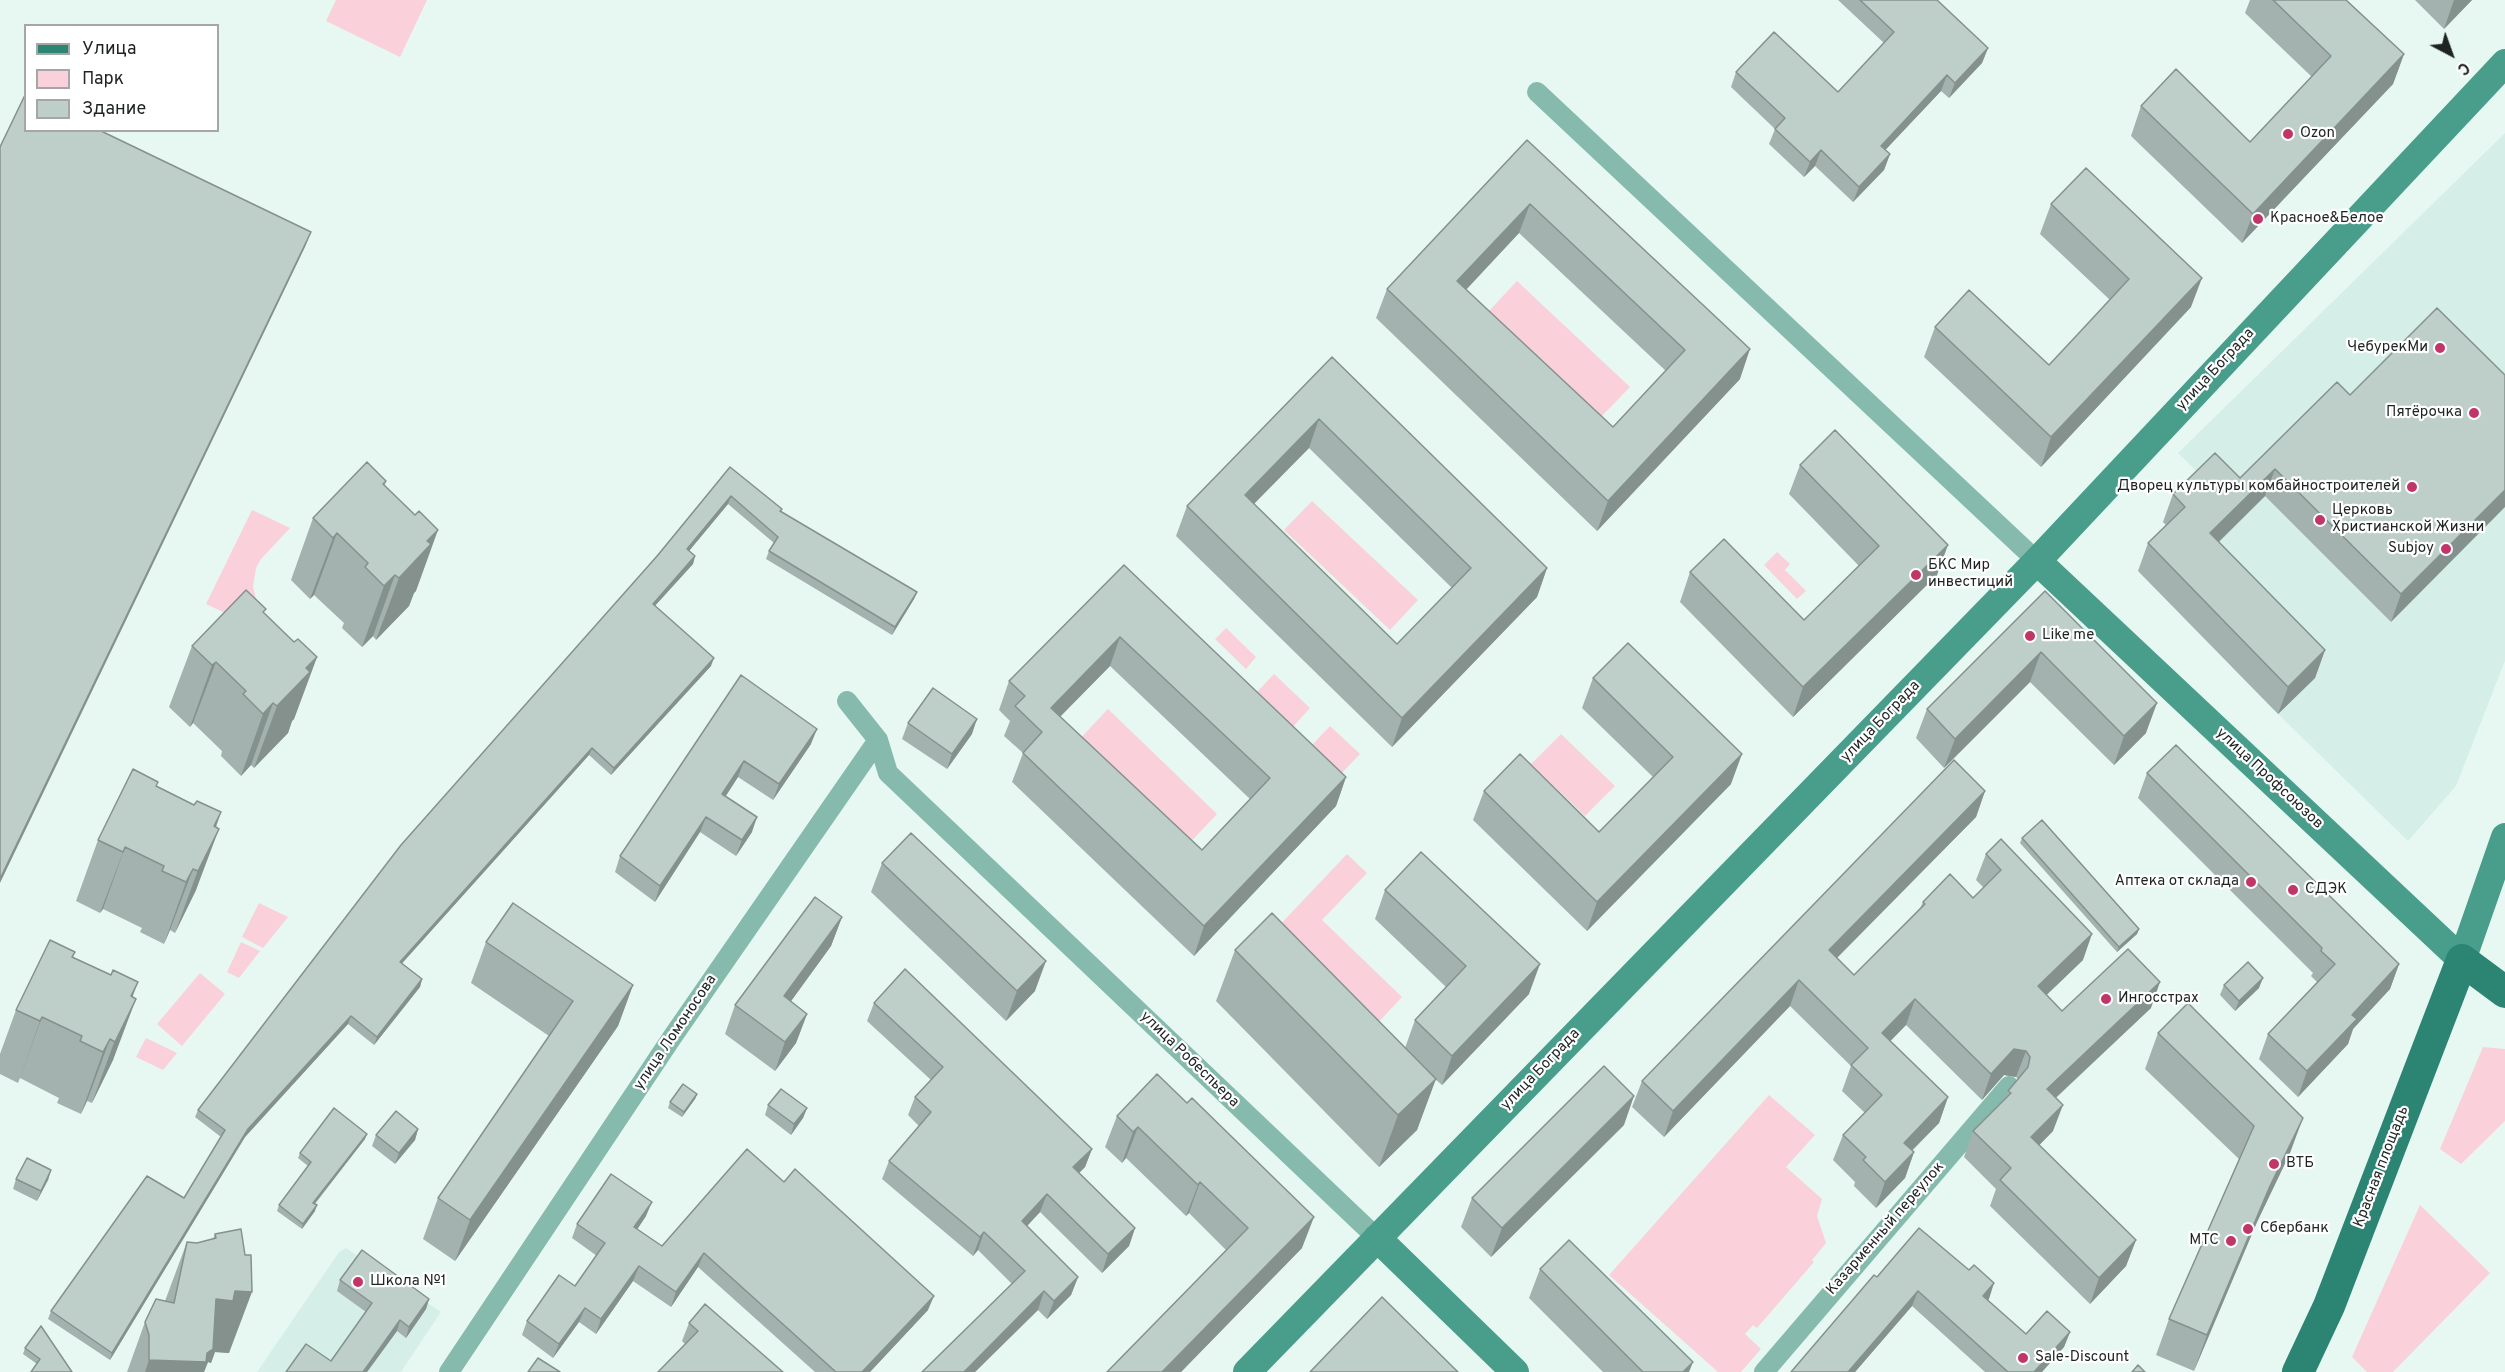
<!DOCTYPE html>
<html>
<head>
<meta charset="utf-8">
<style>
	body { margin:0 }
	#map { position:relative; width:2505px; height:1372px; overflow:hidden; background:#e7f8f3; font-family:Overpass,sans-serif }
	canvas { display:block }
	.legend { position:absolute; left:24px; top:24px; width:195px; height:108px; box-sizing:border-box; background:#fff; border:2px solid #a5a7a7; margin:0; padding:8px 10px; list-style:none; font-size:18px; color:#1e2422 }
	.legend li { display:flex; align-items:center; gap:12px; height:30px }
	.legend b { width:30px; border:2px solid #a5a7a7 }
	.north { position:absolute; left:2421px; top:24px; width:60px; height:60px; -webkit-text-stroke:4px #fff; paint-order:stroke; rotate:139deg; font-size:16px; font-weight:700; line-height:24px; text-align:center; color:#1e2422 }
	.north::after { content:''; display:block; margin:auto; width:21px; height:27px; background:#1e2422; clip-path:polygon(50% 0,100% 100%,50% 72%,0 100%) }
</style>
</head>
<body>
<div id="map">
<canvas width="2505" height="1372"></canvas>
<ul class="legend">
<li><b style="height:8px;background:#2c8473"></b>Улица</li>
<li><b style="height:16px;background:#fad0da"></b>Парк</li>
<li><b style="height:16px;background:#becfca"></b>Здание</li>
</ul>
<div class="north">С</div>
</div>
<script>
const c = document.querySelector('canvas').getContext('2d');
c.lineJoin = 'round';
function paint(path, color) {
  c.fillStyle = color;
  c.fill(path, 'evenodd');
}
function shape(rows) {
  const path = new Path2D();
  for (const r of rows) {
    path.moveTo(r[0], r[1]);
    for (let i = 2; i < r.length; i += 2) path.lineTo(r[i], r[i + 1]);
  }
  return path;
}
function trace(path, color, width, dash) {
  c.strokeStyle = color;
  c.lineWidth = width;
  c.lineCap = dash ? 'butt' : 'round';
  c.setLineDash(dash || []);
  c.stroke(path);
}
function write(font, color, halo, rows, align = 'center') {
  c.font = font + ' Overpass,sans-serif';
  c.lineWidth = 4.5;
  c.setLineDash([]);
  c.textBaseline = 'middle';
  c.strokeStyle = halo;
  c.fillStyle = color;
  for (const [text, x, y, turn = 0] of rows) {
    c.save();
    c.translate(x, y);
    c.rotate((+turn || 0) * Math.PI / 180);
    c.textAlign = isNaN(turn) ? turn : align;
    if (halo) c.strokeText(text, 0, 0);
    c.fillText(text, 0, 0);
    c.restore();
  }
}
const built = shape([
	[2505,133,2505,661,2456,786,2408,841,2278,714,2138,571,2175,534,2163,522,2205,480,2178,453],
	[346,1248,441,1312,401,1372,257,1372,339,1252]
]);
const green = shape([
	[336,0,427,0,400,57,326,21],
	[1517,281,1630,387,1600,418,1487,313],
	[1312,501,1418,600,1390,630,1284,530],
	[252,510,290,528,261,559,256,568,253,587,257,603,248,624,206,604],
	[1777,552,1790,564,1785,570,1806,591,1797,599,1764,565],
	[1226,628,1256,657,1246,669,1215,639],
	[1274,674,1310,708,1292,728,1256,693],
	[1108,709,1217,814,1184,849,1075,744],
	[1330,726,1360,754,1340,775,1310,747],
	[1561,734,1615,786,1585,816,1531,764],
	[1347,854,1367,873,1322,920,1402,997,1375,1026,1275,930],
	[259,903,288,917,263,948,242,937],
	[241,942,260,951,239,978,227,972],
	[200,973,225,994,182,1046,157,1024],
	[146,1038,177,1053,163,1070,136,1057],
	[2483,1047,2505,1049,2505,1121,2461,1164,2440,1149],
	[1769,1095,1815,1135,1786,1167,1822,1199,1817,1216,1826,1243,1812,1260,1814,1262,1757,1328,1753,1325,1745,1334,1761,1349,1741,1372,1718,1372,1609,1275],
	[2420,1205,2490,1273,2393,1372,2367,1372,2352,1357]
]);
const street = shape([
	[1537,92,2037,561],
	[847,701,878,740,888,773,1377,1238],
	[449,1372,673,1036,878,740],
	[1764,1372,2009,1086]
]);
const secondary = shape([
	[2037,561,2462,960,2505,837],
	[1377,1238,1515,1372],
	[1247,1372,2037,561,2505,63]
]);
const primary = shape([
	[2298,1372,2329,1306,2462,960,2505,992]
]);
const wall = shape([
	[1838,0,1937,0,1988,48,1982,63,1949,98,1941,91,1885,150,1890,154,1884,170,1853,202,1815,166,1804,177,1769,144,1775,129,1731,87,1736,72,1838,92,1884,43],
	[2250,0,2346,0,2404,54,2393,84,2242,243,2131,136,2141,106,2250,142,2312,77,2245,13],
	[2415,0,2472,0,2444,29],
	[1527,140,1740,379,1597,531,1376,318,1387,289],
	[1519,233,1666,371,1613,427,1466,290],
	[2051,204,2191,307,2041,467,1924,357,1935,327,2049,365,2110,300,2040,234],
	[1332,357,1547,568,1537,597,1392,747,1176,536,1187,506],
	[1309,448,1452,588,1397,644,1254,504],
	[2505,375,2391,622,2265,496,2219,542,2325,650,2315,678,2278,714,2138,571,2148,543,2166,525,2163,522,2173,494,2240,478,2350,395],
	[1800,465,1937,575,1793,717,1680,602,1690,572,1804,620,1859,566,1789,494],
	[730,467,782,509,781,512,917,592,914,599,892,635,766,559,769,551,774,543,728,504,689,551,695,556,693,564,655,606,711,666,611,775,589,755,402,963,422,979,420,987,374,1045,348,1024,245,1137,110,1360,48,1319,51,1311,184,1198,221,1137,195,1117,198,1110],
	[386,481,385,485,416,591,414,593,409,606,376,640,373,636,362,647,342,628,344,623,314,595,310,599,291,580,313,518],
	[1124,565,1346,777,1336,806,1194,956,1012,782,1023,753,1004,736,1010,721,999,710,1009,681],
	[1110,666,1250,799,1202,850,1060,717],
	[2045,591,2146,733,2114,765,2030,682,1944,768,1916,738,1927,709],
	[264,614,294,642,317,657,294,719,292,721,288,733,254,768,251,765,241,776,221,756,222,751,193,723,190,727,169,707,192,646],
	[741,675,811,744,773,800,738,777,726,796,752,832,736,856,700,832,655,902,615,872,620,856],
	[1593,678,1731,784,1587,931,1473,820,1484,791,1599,832,1653,777,1582,708],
	[908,723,972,734,947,769,902,739],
	[2147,773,2399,964,2390,989,2353,1029,2348,1044,2298,1097,2259,1059,2268,1034,2317,982,2311,976,2313,973,2138,798],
	[156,786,194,805,221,812,196,890,175,933,170,930,164,944,140,932,142,928,103,909,100,913,76,901,98,840],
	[1985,791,1976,817,1837,958,1854,975,1920,908,1923,902,1973,898,1984,888,1976,880,1986,854,2001,839,2083,960,2046,995,2062,1011,2151,1008,2056,1098,2053,1131,2039,1145,2136,1240,2126,1266,2090,1304,1990,1206,1996,1189,1964,1157,1973,1131,2005,1099,2008,1091,2018,1079,2016,1077,2004,1075,1982,1100,1906,1025,1890,1041,1948,1097,1939,1123,1912,1151,1914,1152,1905,1178,1876,1208,1854,1186,1855,1182,1833,1160,1843,1135,1865,1113,1842,1091,1851,1066,1790,1006,1664,1137,1632,1107,1642,1081],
	[2022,838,2139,929,2137,934,2117,952,2020,843],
	[882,863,1035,991,1006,1021,871,892],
	[1385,890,1529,994,1442,1085,1435,1079,1417,1130,1379,1167,1216,1001,1235,950,1405,1048,1415,1020,1446,987,1375,919],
	[842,917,831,946,791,1001,807,1014,796,1043,775,1071,725,1034,735,1005],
	[486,942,633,985,618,1026,455,1261,423,1239,438,1198,549,1036,471,983],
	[73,957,133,997,113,1060,92,1103,87,1101,81,1114,57,1103,59,1098,20,1078,18,1083,0,1074,0,1054,16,1010],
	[2224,985,2259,988,2235,1011,2220,995],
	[874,1003,1092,1149,1085,1167,1079,1173,1135,1228,1129,1246,1102,1273,1040,1212,1027,1226,1078,1277,1071,1295,1047,1319,1038,1310,975,1372,922,1372,1012,1284,978,1250,973,1256,882,1179,889,1161,919,1126,908,1115,915,1097,931,1080,867,1021],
	[2158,1033,2290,1153,2257,1222,2194,1371,2156,1355,2169,1319,2239,1159,2145,1069],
	[1157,1074,1302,1248,1181,1372,1107,1372,1226,1250,1189,1213,1186,1216,1126,1158,1122,1163,1105,1147,1117,1116],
	[697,1094,695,1099,682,1117,668,1108,670,1102],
	[768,1105,807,1108,803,1118,791,1135,765,1115],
	[1624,1125,1491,1257,1461,1227,1472,1198],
	[418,1129,415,1140,395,1164,372,1146,376,1135],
	[365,1139,315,1204,315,1211,302,1229,277,1211,279,1205,308,1166,298,1158,300,1153],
	[747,1149,928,1310,870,1372,815,1372,698,1267,671,1307,633,1281,596,1334,579,1322,553,1358,522,1335,527,1321,575,1286,597,1256,572,1238,577,1224,646,1216,637,1229,662,1246],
	[51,1170,48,1180,37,1201,13,1189,16,1179],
	[241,1229,229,1353,215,1352,211,1363,208,1362,204,1372,127,1372,145,1322,165,1301,187,1242,197,1243,213,1239,215,1234],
	[1540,1269,1689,1372,1603,1372,1529,1298],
	[1877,1277,1989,1299,1987,1300,2026,1334,2070,1332,2064,1347,2042,1372,1985,1372,1912,1306,1855,1372,1791,1372],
	[340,1280,429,1299,426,1309,406,1338,397,1331,367,1372,286,1372,331,1361,366,1312,337,1291],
	[689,1323,783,1372,685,1344,682,1341],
	[25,1348,72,1372,37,1364,23,1354]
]);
const shadedWall = shape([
	[2454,0,2472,0,2444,29],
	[1988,48,1982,63,1949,98,1955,83],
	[2404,54,2393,84,2242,243,2253,214],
	[1947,75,1941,91,1875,161,1881,146],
	[1821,150,1815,166,1804,177,1810,162],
	[1890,154,1884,170,1853,202,1859,187],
	[1530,204,1519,233,1446,311,1457,281],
	[311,232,305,247,0,883,0,879],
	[2202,278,2191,307,2041,467,2051,437],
	[1750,349,1740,379,1597,531,1608,501],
	[1319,419,1309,448,1234,524,1245,495],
	[2275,469,2265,496,2200,560,2210,533],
	[2505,490,2505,507,2391,622,2401,594],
	[731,496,728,504,684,557,687,549],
	[438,530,416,591,414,593,409,606,376,640,399,578,427,541],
	[337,533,314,595,310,599,333,538],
	[1948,545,1937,575,1793,717,1803,687],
	[695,556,693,564,650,611,653,604],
	[1547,568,1537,597,1392,747,1402,718],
	[395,575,373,636,362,647,384,586],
	[917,592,914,599,892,635,895,627],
	[1120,637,1110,666,1041,736,1051,708],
	[2325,650,2315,678,2278,714,2288,687],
	[2041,652,2030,682,1944,768,1955,739],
	[317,657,294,719,292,721,288,733,254,768,277,706,306,668],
	[714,658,711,666,611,775,614,768],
	[216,662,193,723,190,727,212,665],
	[273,703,251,765,241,776,263,714],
	[2157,703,2146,733,2114,765,2124,736],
	[977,719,972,734,947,769,952,754],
	[817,729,811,744,773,800,779,784],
	[592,748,589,755,397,969,400,962],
	[1742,754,1731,784,1587,931,1597,902],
	[744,761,738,777,717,809,722,794],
	[1346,777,1336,806,1194,956,1204,926],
	[1985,791,1976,817,1819,976,1829,950],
	[221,812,203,861,219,829,196,890,175,933,214,826],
	[706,817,700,832,655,902,660,886],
	[757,817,752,832,736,856,742,840],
	[125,847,103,909,100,913,123,852],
	[193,869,170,930,164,944,186,882],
	[842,917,831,946,773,1026,784,996],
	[2139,929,2137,934,2117,952,2119,947],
	[2092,934,2083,960,2029,1012,2038,986],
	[1046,961,1035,991,1006,1021,1017,991],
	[1540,964,1529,994,1442,1085,1452,1056],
	[2399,964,2390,989,2353,1029,2348,1044,2298,1097,2307,1071,2352,1015],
	[2263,978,2259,988,2235,1011,2239,1001],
	[422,979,420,987,374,1045,377,1037],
	[1799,980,1790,1006,1664,1137,1673,1111],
	[138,982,121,1028,136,999,113,1060,92,1103,131,996],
	[2160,982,2151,1008,2037,1115,2047,1089],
	[633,985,618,1026,455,1261,470,1220],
	[1915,999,1906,1025,1873,1059,1882,1033],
	[807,1014,796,1043,775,1071,785,1042],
	[351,1016,348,1024,245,1137,110,1360,112,1353,248,1129],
	[42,1017,18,1083,40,1021],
	[110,1039,87,1101,81,1114,103,1052],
	[2014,1049,2026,1051,2016,1077,2004,1075,1982,1100,1991,1074],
	[1436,1079,1417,1130,1379,1167,1398,1115],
	[697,1094,695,1099,682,1117,684,1112],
	[1634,1096,1624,1125,1491,1257,1502,1228],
	[1948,1097,1939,1123,1894,1168,1904,1143],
	[2063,1105,2053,1131,2022,1163,2031,1137],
	[807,1108,803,1118,791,1135,794,1124],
	[2303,1118,2290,1153,2257,1222,2194,1371,2207,1335,2270,1186],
	[1138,1127,1126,1158,1122,1163,1133,1132],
	[418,1129,415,1140,395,1164,399,1153],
	[367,1134,365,1139,311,1208,313,1203],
	[1092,1149,1085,1167,1066,1186,1073,1167],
	[1914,1152,1905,1178,1876,1208,1885,1182],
	[51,1170,48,1180,37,1201,41,1191],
	[1200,1182,1189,1213,1186,1216,1198,1185],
	[1047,1194,1040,1212,1015,1239,1022,1221],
	[652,1202,646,1216,629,1242,634,1227],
	[317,1205,315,1211,302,1229,303,1224],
	[1314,1217,1302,1248,1181,1372,1162,1372],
	[1135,1228,1129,1246,1102,1273,1108,1254],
	[984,1232,978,1250,973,1256,980,1237],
	[2136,1240,2126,1266,2090,1304,2099,1278],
	[704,1253,698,1267,671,1307,676,1292],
	[639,1266,633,1281,596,1334,601,1319],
	[1078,1277,1071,1295,1047,1319,1054,1301],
	[1994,1283,1989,1299,1977,1311,1983,1296],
	[235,1291,252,1292,229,1353,215,1352,211,1363,208,1362,204,1372,145,1372,149,1360,216,1299],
	[1044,1291,1038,1310,975,1372,964,1372],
	[1918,1291,1912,1306,1855,1372,1848,1372],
	[934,1296,928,1310,870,1372,862,1372],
	[429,1299,426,1309,406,1338,409,1327],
	[585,1308,579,1322,553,1358,559,1344],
	[400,1320,397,1331,367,1372,363,1372],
	[2070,1332,2064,1347,2042,1372,2034,1372],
	[1693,1362,1689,1372,1683,1372]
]);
const building = shape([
	[1860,0,1937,0,1988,48,1955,83,1947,75,1881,146,1890,154,1859,187,1821,150,1810,162,1775,129,1785,118,1736,72,1774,32,1838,92,1894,32,1860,0],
	[2273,0,2346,0,2404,54,2253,214,2141,106,2176,69,2250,142,2331,56,2273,0],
	[25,95,26,130,99,130,311,232,0,879,0,147,25,95],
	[1527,140,1750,349,1608,501,1387,289,1527,140],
	[1530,204,1685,350,1613,427,1457,281,1530,204],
	[2086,168,2202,278,2051,437,1935,327,1969,290,2049,365,2078,334,2129,279,2051,204,2086,168],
	[2437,308,2505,375,2505,490,2401,594,2275,469,2210,533,2325,650,2288,687,2148,543,2185,507,2173,494,2215,453,2240,478,2337,382,2350,395,2437,308],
	[1332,357,1547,568,1402,718,1187,506,1332,357],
	[1319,419,1471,568,1397,644,1245,495,1319,419],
	[1835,430,1948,545,1803,687,1690,572,1724,539,1804,620,1879,546,1800,465,1835,430],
	[367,462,386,481,383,484,415,515,419,511,438,530,427,541,431,544,399,578,395,575,384,586,365,567,368,563,337,533,333,538,313,518,367,462],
	[730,467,782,509,780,511,917,592,895,627,769,551,778,537,731,496,687,549,695,556,653,604,714,658,614,768,592,748,400,962,422,979,377,1037,351,1016,248,1129,112,1353,51,1311,147,1176,184,1198,225,1130,198,1110,401,845,658,555,730,467],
	[1124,565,1346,777,1204,926,1023,753,1042,732,1015,706,1025,696,1009,681,1124,565],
	[1120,637,1270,778,1202,850,1051,708,1120,637],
	[246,590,266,609,263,612,294,642,298,639,317,657,306,668,310,672,277,706,273,703,263,714,243,694,246,691,216,662,212,665,192,646,246,590],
	[2045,591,2157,703,2124,736,2041,652,1955,739,1927,709,2045,591],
	[1628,643,1742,754,1597,902,1484,791,1520,754,1599,832,1673,757,1593,678,1628,643],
	[741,675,817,729,779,784,744,761,722,794,757,817,742,840,706,817,660,886,620,856,741,675],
	[933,688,977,719,952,754,908,723,933,688],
	[2176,745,2399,964,2352,1015,2357,1019,2307,1071,2268,1034,2335,964,2321,951,2322,948,2147,773,2176,745],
	[1954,760,1985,791,1829,950,1854,975,1925,904,1923,902,1950,874,1973,898,2001,870,1986,854,2001,839,2092,934,2038,986,2062,1011,2128,949,2160,982,2047,1089,2063,1105,2031,1137,2136,1240,2099,1278,2000,1180,2011,1168,1973,1131,2011,1093,2008,1091,2028,1067,2030,1057,2026,1051,2014,1049,1991,1074,1915,999,1882,1033,1948,1097,1904,1143,1914,1152,1885,1182,1863,1160,1866,1157,1843,1135,1882,1095,1851,1065,1868,1048,1799,980,1673,1111,1642,1081,1954,760],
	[133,769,158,782,156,786,194,805,197,801,221,812,214,826,219,829,198,871,193,869,186,882,162,871,164,866,125,847,123,852,98,840,133,769],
	[2042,820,2139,929,2119,947,2022,838,2042,820],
	[911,833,1046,961,1017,991,882,863,911,833],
	[1421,852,1540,964,1452,1056,1415,1020,1466,966,1385,890,1421,852],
	[815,897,842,917,784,996,807,1014,785,1042,735,1005,815,897],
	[513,903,633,985,470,1220,438,1198,573,1001,486,942,513,903],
	[1272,913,1436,1079,1398,1115,1235,950,1272,913],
	[50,940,75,952,72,957,111,975,113,970,138,982,131,996,136,999,115,1042,110,1039,103,1052,80,1041,82,1036,42,1017,40,1021,16,1010,50,940],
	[2248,962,2263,978,2239,1001,2224,985,2248,962],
	[905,969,1092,1149,1073,1167,1135,1228,1108,1254,1047,1194,1022,1221,1078,1277,1054,1301,1044,1291,964,1372,922,1372,1025,1271,984,1232,980,1237,889,1161,931,1112,915,1097,943,1067,874,1003,905,969],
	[2188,1003,2303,1118,2270,1186,2207,1335,2169,1319,2254,1126,2158,1033,2188,1003],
	[1604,1066,1634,1096,1502,1228,1472,1198,1604,1066],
	[1157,1074,1187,1103,1192,1098,1314,1217,1162,1372,1107,1372,1248,1228,1200,1182,1198,1185,1138,1127,1133,1132,1117,1116,1157,1074],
	[683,1084,697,1094,684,1112,670,1102,683,1084],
	[781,1089,807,1108,794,1124,768,1105,781,1089],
	[334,1108,367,1134,313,1203,317,1205,303,1224,279,1205,311,1162,300,1153,334,1108],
	[396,1111,418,1129,399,1153,376,1135,396,1111],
	[747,1149,784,1182,795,1169,934,1296,862,1372,836,1372,704,1253,676,1292,639,1266,601,1319,585,1308,559,1344,527,1321,559,1275,575,1286,605,1243,577,1224,611,1174,652,1202,634,1227,662,1246,747,1149],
	[27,1158,51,1170,41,1191,16,1179,27,1158],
	[1919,1228,1969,1270,1974,1265,1994,1283,1983,1296,2026,1334,2047,1311,2070,1332,2034,1372,2008,1372,1918,1291,1848,1372,1791,1372,1874,1275,1877,1277,1919,1228],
	[241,1229,245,1255,251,1255,252,1292,235,1291,233,1301,216,1299,213,1349,207,1353,206,1362,149,1360,149,1335,145,1322,156,1299,174,1303,187,1242,197,1243,216,1238,215,1234,241,1229],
	[1569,1240,1693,1362,1683,1372,1643,1372,1540,1269,1569,1240],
	[362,1250,429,1299,409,1327,400,1320,363,1372,286,1372,306,1344,331,1361,372,1303,340,1280,362,1250],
	[1382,1297,1458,1372,1310,1372,1382,1297],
	[705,1304,783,1372,658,1372,698,1331,689,1323,705,1304],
	[41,1326,72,1372,31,1372,40,1359,25,1348,41,1326],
	[538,1358,560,1372,528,1372,538,1358],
	[2138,1365,2145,1372,2132,1372,2138,1365]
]);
const markers = [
	[2288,134,6,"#c13569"],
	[2258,219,6,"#c13569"],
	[2440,348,6,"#c13569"],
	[2474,413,6,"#c13569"],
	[2412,487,6,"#c13569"],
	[2320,520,6,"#c13569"],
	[2446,549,6,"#c13569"],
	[1916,575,6,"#c13569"],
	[2030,636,6,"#c13569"],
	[2251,882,6,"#c13569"],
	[2293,890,6,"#c13569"],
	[2106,999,6,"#c13569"],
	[2274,1164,6,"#c13569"],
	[2248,1229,6,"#c13569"],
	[2231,1241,6,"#c13569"],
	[358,1282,6,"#c13569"],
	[2023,1358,6,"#c13569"]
];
const poiNames = [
	["Ozon",2300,134],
	["Красное&Белое",2270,219],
	["ЧебурекМи",2428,348,"right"],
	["Пятёрочка",2462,413,"right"],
	["Дворец культуры комбайностроителей",2400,487,"right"],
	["Церковь",2332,511],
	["Христианской Жизни",2332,528],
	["Subjoy",2434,549,"right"],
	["БКС Мир",1928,566],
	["инвестиций",1928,583],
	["Like me",2042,636],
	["Аптека от склада",2239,882,"right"],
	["СДЭК",2305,890],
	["Ингосстрах",2118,999],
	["ВТБ",2286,1164],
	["Сбербанк",2260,1229],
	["МТС",2219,1241,"right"],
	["Школа №1",370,1282],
	["Sale-Discount",2035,1358]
];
const streetNames = [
	["улица Бограда",2216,370,-47],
	["улица Бограда",1881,722,-46],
	["улица Профсоюзов",2269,779,43],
	["улица Ломоносова",676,1033,-56],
	["улица Робеспьера",1189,1060,44],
	["улица Бограда",1541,1070,-46],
	["Красная площадь",2382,1167,-69],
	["Казарменный переулок",1886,1229,-49]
];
paint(built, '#d5efe8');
paint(green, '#fad0da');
trace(street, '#86baad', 20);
trace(secondary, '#489d8b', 28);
trace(primary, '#2c8473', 32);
paint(wall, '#a3b2ae');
paint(shadedWall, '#85918d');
paint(building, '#becfca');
trace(building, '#85918d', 1.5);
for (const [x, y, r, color] of markers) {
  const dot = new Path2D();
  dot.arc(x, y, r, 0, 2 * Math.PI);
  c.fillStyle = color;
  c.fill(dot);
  trace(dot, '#fff', 2);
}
write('15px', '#1e2422', '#fff', poiNames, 'left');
write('15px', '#1e2422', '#fff', streetNames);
</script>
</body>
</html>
